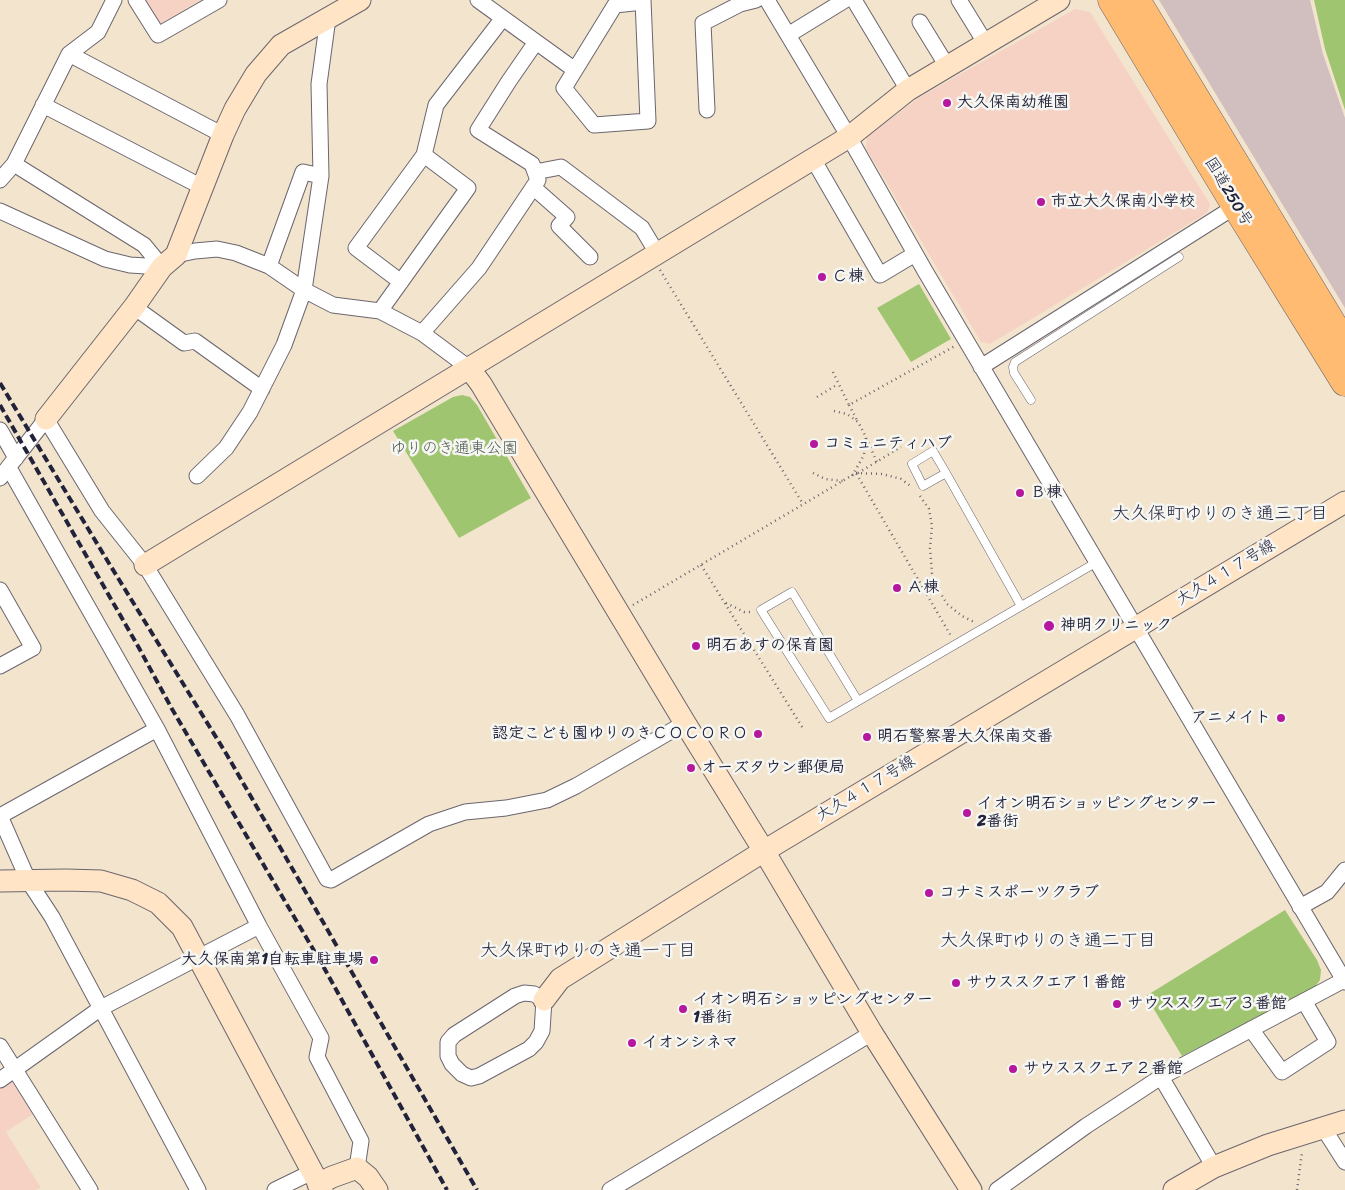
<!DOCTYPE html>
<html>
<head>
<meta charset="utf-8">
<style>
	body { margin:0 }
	canvas { display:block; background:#f3e4cd }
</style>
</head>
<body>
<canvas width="1345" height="1190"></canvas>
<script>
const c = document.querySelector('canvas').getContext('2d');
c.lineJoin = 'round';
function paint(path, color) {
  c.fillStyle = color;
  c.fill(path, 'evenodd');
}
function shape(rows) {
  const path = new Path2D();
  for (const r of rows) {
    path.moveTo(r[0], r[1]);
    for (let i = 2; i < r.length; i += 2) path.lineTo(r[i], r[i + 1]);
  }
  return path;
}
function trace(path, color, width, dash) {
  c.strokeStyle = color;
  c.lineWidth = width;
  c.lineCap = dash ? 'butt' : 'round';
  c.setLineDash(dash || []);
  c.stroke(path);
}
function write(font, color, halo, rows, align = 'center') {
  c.font = font + ' Sriracha,"Klee One",sans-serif';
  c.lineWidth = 5;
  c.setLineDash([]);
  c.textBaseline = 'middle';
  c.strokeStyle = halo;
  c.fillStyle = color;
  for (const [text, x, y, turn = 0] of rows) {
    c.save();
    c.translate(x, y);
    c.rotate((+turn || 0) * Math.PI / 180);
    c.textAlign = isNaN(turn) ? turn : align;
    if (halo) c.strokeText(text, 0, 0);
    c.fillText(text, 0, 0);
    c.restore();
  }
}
const built = shape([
	[141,0,200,0,161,23,154,21],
	[1075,9,1090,12,1210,204,1207,213,990,344,981,342,866,148,867,137,920,97],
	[12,1079,36,1112,6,1132,41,1188,36,1190,0,1190,0,1088]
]);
const industrial = shape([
	[1159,0,1310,0,1323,54,1345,118,1345,308]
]);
const green = shape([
	[1314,0,1345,0,1345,110,1325,49],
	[919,284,951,339,911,362,877,308],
	[462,395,470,397,477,405,531,498,459,538,393,431,453,397],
	[1285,910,1317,960,1321,970,1320,980,1313,989,1182,1056,1146,996]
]);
const path = shape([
	[660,270,803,504],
	[833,372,849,405,955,346],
	[817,397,838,384],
	[849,405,857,420],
	[834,411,847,414,858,422,866,437,864,455,852,476],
	[866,438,877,462],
	[813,473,825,479,843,481],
	[856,473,882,474,901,479,912,487],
	[858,473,901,447],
	[920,496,929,509,932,526,930,548,932,573,937,587,947,604,962,616,974,622],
	[701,565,804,730],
	[726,603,744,612,751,612],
	[633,605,856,473,951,636],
	[1297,1190,1302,1152]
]);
const lane = shape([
	[1031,400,1014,373,1013,367,1015,362,1179,257],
	[946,473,923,486,912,464,933,451,946,473,1021,606],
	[858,701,792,592,761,610,829,718,1097,562]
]);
const street = shape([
	[136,0,158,35,219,0],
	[478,0,575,70],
	[767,0,849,137,925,271,1345,982],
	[854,0,908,90],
	[959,0,986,44],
	[643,2,615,5,564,88,594,125,648,121,643,0],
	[920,22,947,66],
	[788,35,845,0],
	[69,54,223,135],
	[43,105,204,188],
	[707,110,703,23,740,4,756,0],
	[813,159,880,275,915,254],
	[14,164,144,245,162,267],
	[535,172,561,167,642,228,657,253],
	[0,180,14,164,69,54,98,32,114,0],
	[533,187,567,217,559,226,590,257],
	[0,211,105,259,130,265,162,267],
	[176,255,195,251,217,249,236,253,269,266,304,290,333,305,380,311,422,333,469,368],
	[269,266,303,172,321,176],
	[401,282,356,248,424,155,436,105,503,18],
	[134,307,184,343,195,341,262,389],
	[380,311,468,188,424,155],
	[422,333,479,268,538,180,532,164,478,130,509,81,536,42],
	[981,367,1236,206],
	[0,430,16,458],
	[9,468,157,729,259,926,321,1038,317,1057,361,1141,357,1168],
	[197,476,226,448,250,412,284,345,304,290,321,176,319,84,328,18],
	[0,478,46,419,102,511,145,565,237,715,327,879,331,880,429,824,465,812,506,808,547,800,576,786,685,723],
	[0,590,33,648,0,666],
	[0,816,29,882,52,917,198,1190],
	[0,816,157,729],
	[1300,907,1327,892,1345,870],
	[524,993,534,994,544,1000,542,1031,536,1042,529,1049,479,1076,471,1078,462,1074,452,1064,448,1056,448,1042,454,1035,515,996,524,993],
	[1251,1029,1282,1072,1328,1042,1304,1001],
	[0,1046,90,1190],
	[1161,1077,1214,1167],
	[0,1080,101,1008,259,926],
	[1324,1129,1345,1162],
	[275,1190,312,1172],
	[610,1190,872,1033],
	[997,1190,1086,1126,1161,1077,1344,980]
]);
const secondary = shape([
	[469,368,481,384,685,723,764,851,872,1033,971,1190],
	[46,419,134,307,162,267,176,255,223,135,235,109,256,74,281,45,360,0],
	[145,565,849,137,908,90,1059,0],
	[0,881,66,880,101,881,132,890,158,903,182,927,322,1190],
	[544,1000,560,979,764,851,1345,502],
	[318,1184,332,1177,357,1168,368,1177,377,1190],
	[1174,1190,1214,1167,1268,1145,1345,1121]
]);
const highway = shape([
	[1112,0,1236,206,1345,382],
	[1136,0,1345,345]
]);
const rail = shape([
	[0,383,110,565,227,755,477,1190],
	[0,405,139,648,172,709,323,966,447,1190]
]);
const markers = [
	[947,103,5,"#b5179e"],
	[1041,202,5,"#b5179e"],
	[822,277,5,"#b5179e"],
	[814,444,5,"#b5179e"],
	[1020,493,5,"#b5179e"],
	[897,588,5,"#b5179e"],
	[1049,626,6,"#b5179e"],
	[696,646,5,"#b5179e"],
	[1281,718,5,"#b5179e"],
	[758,734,5,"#b5179e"],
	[867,737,5,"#b5179e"],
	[691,768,5,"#b5179e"],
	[967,813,5,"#b5179e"],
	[929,893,5,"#b5179e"],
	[374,960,5,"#b5179e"],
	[956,983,5,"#b5179e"],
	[1117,1004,5,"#b5179e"],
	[683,1009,5,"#b5179e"],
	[632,1043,5,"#b5179e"],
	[1013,1069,5,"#b5179e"]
];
const poiNames = [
	["大久保南幼稚園",957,103],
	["市立大久保南小学校",1051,202],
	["Ｃ棟",832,277],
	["コミュニティハブ",824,444],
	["Ｂ棟",1030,493],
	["Ａ棟",907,588],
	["神明クリニック",1060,626],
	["明石あすの保育園",706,646],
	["アニメイト",1271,718,"right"],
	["認定こども園ゆりのきＣＯＣＯＲＯ",748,734,"right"],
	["明石警察署大久保南交番",877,737],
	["オーズタウン郵便局",701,768],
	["イオン明石ショッピングセンター",977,804],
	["2番街",977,822],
	["コナミスポーツクラブ",939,893],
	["大久保南第1自転車駐車場",364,960,"right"],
	["サウススクエア１番館",966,983],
	["イオン明石ショッピングセンター",693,1000],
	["1番街",693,1018],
	["サウススクエア３番館",1127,1004],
	["イオンシネマ",642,1043],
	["サウススクエア２番館",1023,1069]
];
const streetNames = [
	["国道250号",1228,192,59],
	["大久４１７号線",1226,573,-31],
	["大久４１７号線",866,789,-31]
];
const parkNames = [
	["ゆりのき通東公園",454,449]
];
const neighbourhoodNames = [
	["大久保町ゆりのき通三丁目",1220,514],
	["大久保町ゆりのき通二丁目",1048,941],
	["大久保町ゆりのき通一丁目",588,951]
];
paint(built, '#f6d2c5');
paint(industrial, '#d1bfbf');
paint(green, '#9fc570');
trace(lane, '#6b666e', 9);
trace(street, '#6b666e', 17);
trace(secondary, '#6b666e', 23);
trace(highway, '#6b666e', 29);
trace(path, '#6b666e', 2.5, [1, 4]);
trace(lane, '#fff', 8);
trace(street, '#fff', 15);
trace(secondary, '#ffe4c6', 21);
trace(highway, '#ffbb71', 28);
trace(rail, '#22223b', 4, [8, 4]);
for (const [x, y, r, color] of markers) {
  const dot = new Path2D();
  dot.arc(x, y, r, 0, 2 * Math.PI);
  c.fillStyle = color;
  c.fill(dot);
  trace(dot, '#f6f6f2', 2);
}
write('bold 16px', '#22223b', '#f6f6f2', poiNames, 'left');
write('16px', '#22223b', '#f6f6f2', streetNames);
write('16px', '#4e5b4e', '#f6f6f2', parkNames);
write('18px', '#22223b', '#f6f6f2', neighbourhoodNames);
</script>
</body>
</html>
